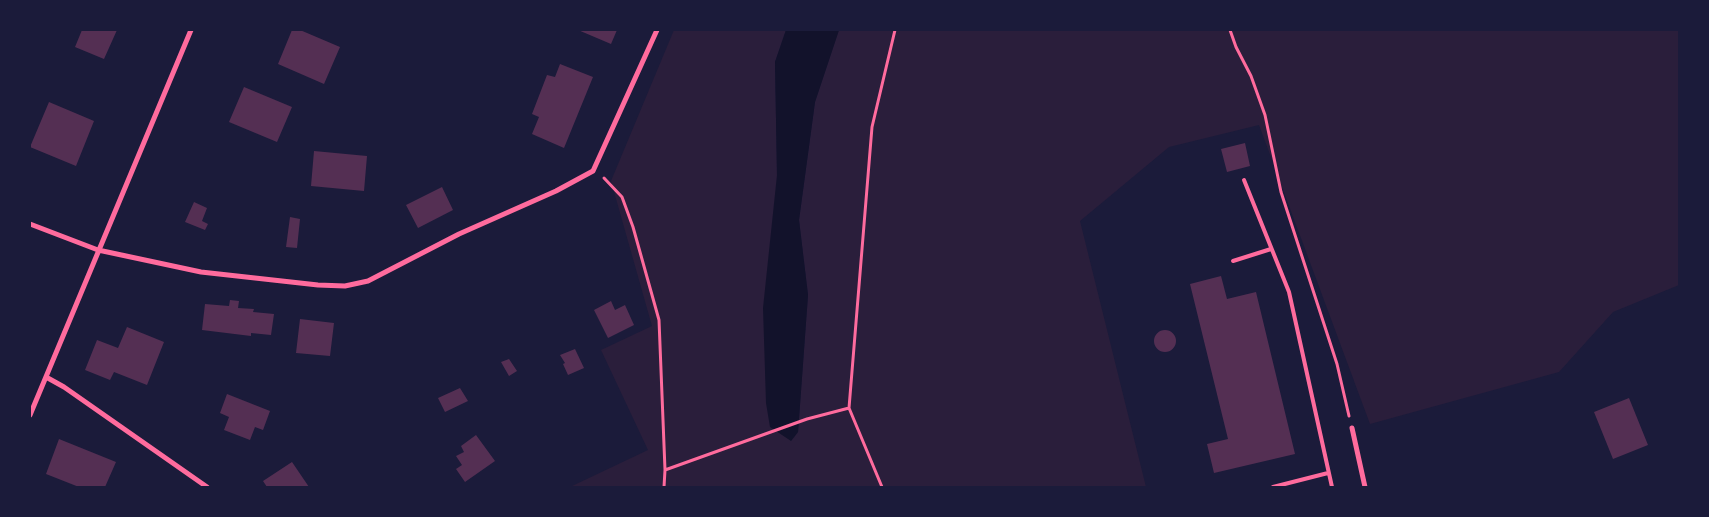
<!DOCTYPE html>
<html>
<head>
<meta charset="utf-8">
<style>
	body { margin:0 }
	#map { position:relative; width:1709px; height:517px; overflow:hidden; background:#1b1b3a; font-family:"Titillium Web",sans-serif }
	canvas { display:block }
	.frame { position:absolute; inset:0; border:31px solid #1b1b3a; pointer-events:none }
</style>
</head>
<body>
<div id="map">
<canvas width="1709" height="517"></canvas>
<div class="frame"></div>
</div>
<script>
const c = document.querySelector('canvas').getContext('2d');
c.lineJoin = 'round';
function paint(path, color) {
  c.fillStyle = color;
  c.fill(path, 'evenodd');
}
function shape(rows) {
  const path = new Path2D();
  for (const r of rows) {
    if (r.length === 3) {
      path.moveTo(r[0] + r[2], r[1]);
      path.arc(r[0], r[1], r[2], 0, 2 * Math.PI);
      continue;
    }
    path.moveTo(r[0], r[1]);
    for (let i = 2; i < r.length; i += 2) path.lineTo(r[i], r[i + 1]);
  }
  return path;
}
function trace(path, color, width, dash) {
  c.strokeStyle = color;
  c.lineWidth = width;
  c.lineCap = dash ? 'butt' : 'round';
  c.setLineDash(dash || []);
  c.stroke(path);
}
const green = shape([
	[674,30,786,30,775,62,777,175,791,441,798,432,808,295,799,220,815,102,839,30,1679,30,1679,285,1613,312,1559,372,1370,424,1259,125,1169,147,1080,221,1146,487,570,487,648,450,601,350,652,326,611,181]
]);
const water = shape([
	[786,30,839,30,815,102,799,220,808,295,798,432,791,441,770,427,766,403,763,308,777,175,775,62]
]);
const building = shape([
	[82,30,117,30,104,59,75,47],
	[292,30,300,30,340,47,324,84,278,64],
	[578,30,617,30,611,44],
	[560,64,593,77,564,148,532,134,539,117,532,114,547,75,555,77],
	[244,87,292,107,277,142,229,122],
	[49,102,94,121,76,166,30,147],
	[1245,143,1250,166,1227,172,1221,149],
	[314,151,367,156,364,191,311,186],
	[442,187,453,210,418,228,406,205],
	[194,202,207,208,202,221,208,224,205,230,185,222],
	[290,217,300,219,297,248,286,247],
	[1221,276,1227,299,1256,292,1295,454,1214,473,1207,444,1228,439,1190,284],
	[230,300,239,301,238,308,254,309,253,312,274,314,271,335,251,333,251,336,202,330,205,304,229,306],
	[611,301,615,310,625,305,634,325,608,338,594,310],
	[300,319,334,323,330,356,296,353],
	[127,327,164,342,147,385,114,372,110,380,85,370,97,340,118,348],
	[1165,341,11],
	[575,349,584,368,568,375,563,364,565,363,560,355],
	[509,359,517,371,509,376,501,362],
	[460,388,468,401,445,412,438,398],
	[227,394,270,411,263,430,255,427,250,440,224,430,229,417,220,413],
	[1629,398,1648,445,1613,459,1594,412],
	[476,435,495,461,465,482,456,469,462,465,456,456,464,452,461,446],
	[59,439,116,462,105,487,79,487,46,474],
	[292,462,309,487,267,487,263,481]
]);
const path = shape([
	[1230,30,1236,47,1251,76,1265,115,1281,192,1337,364,1349,416],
	[604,178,622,197,633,227,659,320,665,470,664,487],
	[665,470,807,419,849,408],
	[882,487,849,408,872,127,895,30]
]);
const service = shape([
	[1244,180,1289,292,1332,487],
	[1233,261,1271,249],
	[1273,487,1328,473]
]);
const minor = shape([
	[30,224,98,250,201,272,318,285,345,286,368,281,459,234,556,191,593,171,657,30],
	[46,377,64,387,207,487],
	[30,415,191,30],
	[1352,428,1365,487]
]);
paint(green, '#2a1e3b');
paint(water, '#12122b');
paint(building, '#542f53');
trace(path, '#ff6b9d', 3);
trace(service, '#ff6b9d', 4);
trace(minor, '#ff6b9d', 5);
</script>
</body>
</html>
